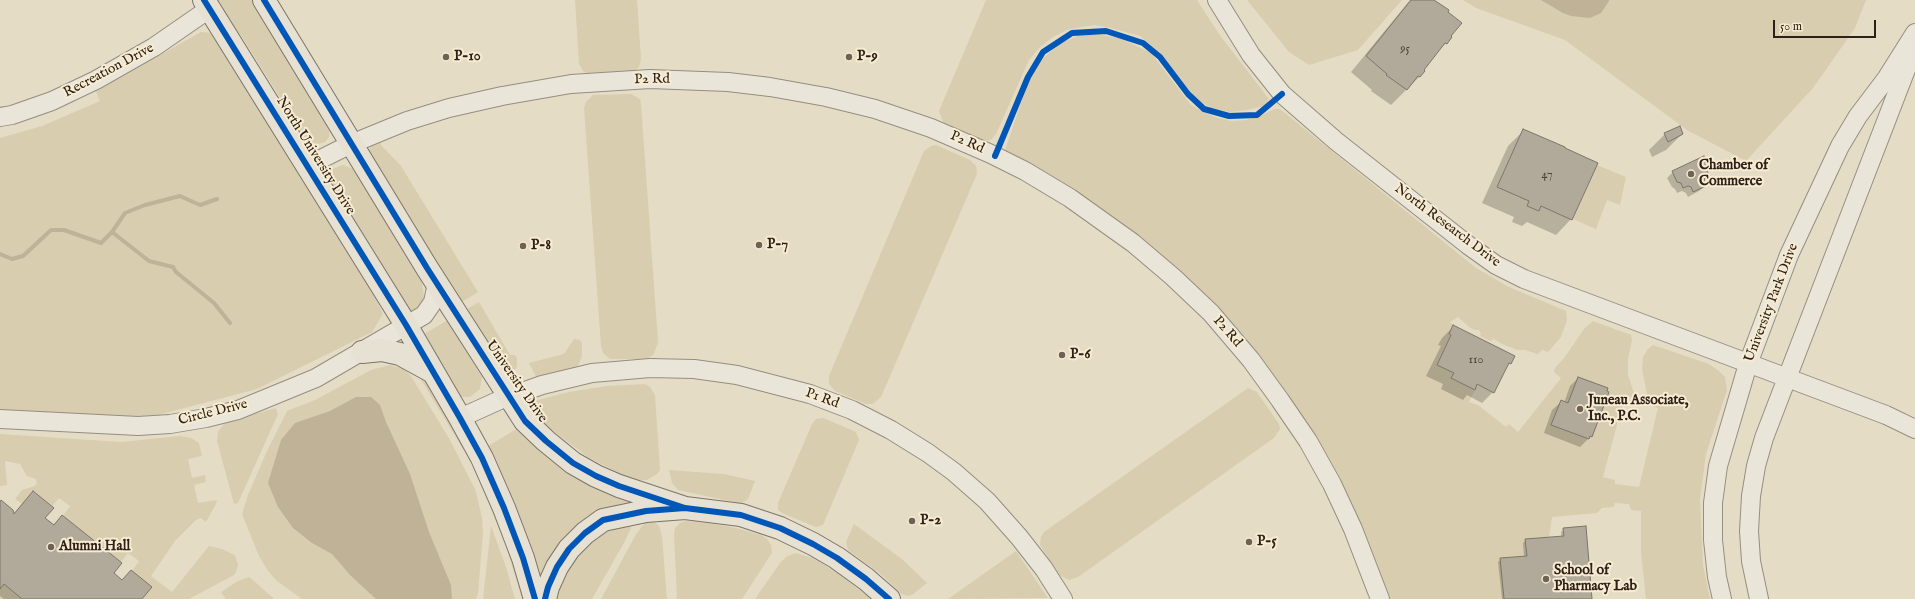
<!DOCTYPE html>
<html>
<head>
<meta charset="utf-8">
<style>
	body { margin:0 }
	#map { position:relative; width:1915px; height:599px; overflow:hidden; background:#e5dcc5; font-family:"IM FELL English",serif }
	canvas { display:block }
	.scale { position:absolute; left:1773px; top:20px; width:103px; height:18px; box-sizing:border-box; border:2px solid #2c2018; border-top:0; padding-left:5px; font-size:12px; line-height:14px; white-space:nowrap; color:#2c2018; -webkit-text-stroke:3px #f7ecd1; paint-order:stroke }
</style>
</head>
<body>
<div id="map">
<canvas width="1915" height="599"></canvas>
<div class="scale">50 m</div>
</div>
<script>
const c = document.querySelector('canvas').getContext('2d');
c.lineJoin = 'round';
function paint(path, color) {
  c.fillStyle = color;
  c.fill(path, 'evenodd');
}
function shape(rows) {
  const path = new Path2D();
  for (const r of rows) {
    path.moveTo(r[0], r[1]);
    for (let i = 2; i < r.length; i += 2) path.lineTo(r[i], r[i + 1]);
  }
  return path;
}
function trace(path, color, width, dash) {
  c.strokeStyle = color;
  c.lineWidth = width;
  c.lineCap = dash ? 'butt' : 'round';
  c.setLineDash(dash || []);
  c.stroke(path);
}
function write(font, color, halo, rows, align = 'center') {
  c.font = font + ' "IM FELL English",serif';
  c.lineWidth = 4;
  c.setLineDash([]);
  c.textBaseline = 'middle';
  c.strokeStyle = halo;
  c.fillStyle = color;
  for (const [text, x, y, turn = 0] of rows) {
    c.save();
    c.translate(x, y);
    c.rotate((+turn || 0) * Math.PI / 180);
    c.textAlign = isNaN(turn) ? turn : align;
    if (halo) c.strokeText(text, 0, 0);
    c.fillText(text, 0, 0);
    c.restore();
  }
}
const green = shape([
	[212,0,252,0,330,127,329,137,325,142,318,144,312,143,306,139,242,37],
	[575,0,637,0,641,59,639,67,635,71,630,73,591,75,583,71,579,64],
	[986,0,1197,0,1219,34,1269,99,1264,106,1247,110,1230,112,1212,108,1197,100,1157,51,1140,36,1111,28,1094,25,1081,27,1067,30,1053,37,1039,48,1029,60,996,134,991,140,980,142,945,127,939,111],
	[1247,0,1402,0,1358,50,1309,65,1289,52],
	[1463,0,1866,0,1855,28,1813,88,1746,161,1687,130,1565,40,1476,8],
	[201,32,213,33,369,285,383,314,372,332,257,389,158,415,118,417,0,409,0,138,42,126,100,101,96,91],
	[1082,34,1098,34,1122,39,1151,53,1191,105,1201,111,1215,117,1231,121,1246,120,1258,117,1274,109,1280,109,1476,268,1509,287,1566,311,1567,320,1561,337,1548,352,1542,350,1538,354,1525,350,1517,350,1502,344,1494,339,1490,341,1480,336,1481,333,1479,330,1474,330,1469,327,1458,317,1450,322,1453,325,1449,334,1451,335,1437,365,1454,373,1452,378,1475,390,1469,402,1478,405,1506,427,1509,424,1518,432,1561,378,1554,372,1555,368,1564,358,1584,329,1593,321,1631,335,1632,341,1628,358,1628,375,1634,393,1633,398,1625,395,1603,477,1615,480,1615,484,1639,487,1658,408,1649,405,1642,369,1643,357,1648,349,1653,345,1709,364,1719,371,1725,377,1727,390,1706,454,1700,499,1703,565,1710,599,1646,599,1641,553,1641,511,1631,510,1629,504,1615,503,1614,507,1602,508,1597,513,1552,517,1549,537,1526,539,1527,556,1500,558,1504,599,1387,599,1377,564,1367,543,1219,312,1004,153,1029,80,1038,63,1059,44],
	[631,94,640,99,641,104,658,342,654,354,647,359,610,359,603,353,601,346,584,108,586,102,593,95],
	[380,141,381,145,401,166,478,292,457,305,368,151,371,146],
	[936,145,970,160,976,166,977,174,881,397,873,404,866,404,835,391,829,384,829,376,924,151,931,146],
	[343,165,356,170,421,276,424,297,421,305,412,316,327,182,330,170],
	[1597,165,1626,177,1620,205,1607,200,1596,229,1573,219],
	[479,302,510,355,515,355,517,358,517,367,513,372,517,382,512,381,464,311],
	[448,320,482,377,480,389,470,397,460,397,419,337],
	[574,339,580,340,582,343,582,356,578,366,575,369,537,379,529,363,564,354],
	[390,365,404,369,411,376,450,440,475,489,482,517,483,532,478,594,476,599,302,599,277,581,268,571,259,556,242,514,248,495,267,451,287,411,315,400,371,370],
	[417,373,423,375,464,444,463,449],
	[645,384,650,387,655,395,660,470,657,474,647,480,639,480,624,476,588,457,553,431,539,418,532,407,533,402,538,400,569,392,607,386],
	[1248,388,1257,392,1279,424,1280,429,1274,438,1078,577,1069,580,1059,575,1040,545,1041,537,1044,532],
	[276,408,278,414,238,503,234,504,217,441,218,432,224,424,230,421],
	[823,418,856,432,859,440,823,525,816,527,784,514,778,510,778,503,812,424,816,419],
	[518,428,634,502,542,583,485,448],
	[0,434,121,442,180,436,191,438,199,443,202,456,188,459,192,478,205,475,206,482,194,485,198,503,217,500,216,504,206,522,201,518,196,520,175,541,151,576,172,592,209,546,222,549,235,555,238,565,236,572,234,575,189,599,142,599,132,571,139,561,128,553,121,562,63,516,70,506,59,498,52,506,33,491,22,504,15,499,22,490,35,486,37,483,36,479,27,476,20,464,5,461,7,485,0,486],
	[669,470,724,474,755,481,748,499,742,503,738,503,678,490,672,483],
	[485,486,526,599,522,599,506,546,482,487],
	[648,521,654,522,659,526,662,536,667,599,601,599,635,536,642,526],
	[686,521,708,523,736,528,761,535,767,539,771,545,772,553,742,599,677,599,674,534,675,528,680,523],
	[633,523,625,541,592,599,555,599,559,584,584,545,607,530],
	[854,524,902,559,927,583,912,595,908,596,900,593,882,575,848,550,846,542],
	[491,526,506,567,515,599,483,599],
	[1016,551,1048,598,948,599],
	[795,553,813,558,839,574,871,599,755,599,780,563,786,557],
	[249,577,254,581,274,599,226,599,224,597,221,592,238,581],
	[4,584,22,599,0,599,0,589]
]);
const water = shape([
	[1541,0,1609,0,1609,1,1601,13,1590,18,1571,16,1563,13],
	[356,397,371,397,380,405,386,422,410,474,429,532,451,585,452,599,376,599,350,575,332,554,312,543,293,528,278,507,268,483,281,440,295,423,330,411]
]);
const shadow = shape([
	[1410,0,1433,0,1447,12,1449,36,1446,43,1435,54,1419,77,1391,105,1371,91,1372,90,1351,72],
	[1524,130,1571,219,1556,235,1527,222,1522,226,1512,222,1514,217,1482,203,1508,146],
	[1665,134,1682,134,1666,150,1652,157,1649,150],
	[1706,171,1709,176,1703,182,1705,186,1699,191,1688,197,1686,193,1682,191,1677,193,1675,189,1672,187,1667,178,1673,172],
	[1453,327,1514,356,1505,369,1493,392,1482,403,1467,395,1463,400,1441,389,1443,384,1426,376,1441,346,1438,345,1442,338],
	[1578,378,1591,436,1580,447,1544,433,1552,410,1561,402,1564,403,1570,386],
	[33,492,44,518,53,525,62,516,113,573,141,599,4,599,0,596,0,503,13,514],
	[1564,529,1591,599,1502,599,1498,562,1501,559,1524,557,1523,543,1526,540,1561,537,1561,532]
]);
const stream = shape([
	[112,232,149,261,173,267,176,272,214,303,230,323],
	[0,254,12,259,23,256,51,230,64,230,101,243,112,232,125,213,145,205,180,196,200,205,217,199]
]);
const building = shape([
	[1411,0,1434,0,1449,10,1448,12,1462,23,1451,36,1452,37,1447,44,1445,43,1424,70,1425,71,1420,77,1418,76,1407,90,1386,75,1387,74,1366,56,1411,0],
	[1680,126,1683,134,1668,142,1664,133,1680,126],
	[1523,129,1565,147,1565,148,1598,163,1572,220,1541,206,1539,211,1527,206,1529,201,1497,187,1523,129],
	[1704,156,1709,167,1707,171,1710,176,1705,178,1704,181,1706,186,1693,192,1691,187,1688,186,1683,188,1681,183,1677,182,1672,171,1704,156],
	[1453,325,1515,356,1511,364,1509,363,1494,393,1477,384,1475,390,1451,378,1454,373,1437,365,1451,335,1449,334,1453,325],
	[1578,377,1608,388,1607,391,1609,392,1592,437,1590,436,1589,439,1551,425,1561,400,1568,403,1578,377],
	[33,491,54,508,45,518,54,525,62,515,122,563,114,573,122,580,131,570,152,587,142,599,22,599,4,584,0,589,0,502,1,500,13,510,14,514,33,491],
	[1586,526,1592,599,1504,599,1500,558,1527,556,1525,539,1564,536,1563,528,1586,526]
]);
const minor = shape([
	[1217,0,1251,55,1282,94,1336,141,1468,245,1496,265,1524,279,1886,415,1915,429],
	[0,117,12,115,52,101,96,80,154,47,209,9],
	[307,166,351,144,407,121,449,108,502,96,571,84,650,79,728,82,770,87,826,97,875,109,931,128,991,154,1025,171,1070,198,1133,243,1173,277,1211,313,1251,360,1280,400,1308,441,1332,484,1353,529,1380,599],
	[460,418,500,400,542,385,592,373,650,368,694,369,737,375,810,394,852,410,891,430,928,453,954,472,987,501,1019,537,1044,569,1063,599],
	[0,419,138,426,170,424,206,418,238,410,316,378,424,315,433,302,437,283],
	[1722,599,1717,577,1713,540,1713,503,1718,466,1748,364,1789,255,1840,146,1858,116,1886,79,1915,33],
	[1759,599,1751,561,1749,531,1751,496,1756,466,1764,438,1787,378,1912,54]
]);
const major = shape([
	[204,0,406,325,460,418,482,458,504,508,523,558,535,599],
	[264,0,427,268,525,421,546,441,573,463,596,476,619,486,685,508],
	[362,352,382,350,400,354,433,372],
	[545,599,548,587,557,567,569,549,585,533,603,520,646,511,685,508,741,515,780,528,813,544,837,558,866,579,889,599]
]);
const cycleway = shape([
	[204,0,406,325,460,418,482,458,504,508,523,558,535,599],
	[264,0,427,268,525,421,546,441,573,463,596,476,619,486,685,508],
	[995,156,1028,77,1043,52,1072,33,1106,31,1143,43,1160,57,1188,94,1204,109,1229,116,1257,115,1282,94],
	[545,599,548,587,557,567,569,549,585,533,603,520,646,511,685,508,741,515,780,528,813,544,837,558,866,579,889,599]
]);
const markers = [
	[446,57,4,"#6d6255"],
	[849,57,4,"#6d6255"],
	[1691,174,4,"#6d6255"],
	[759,245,4,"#6d6255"],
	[523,246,4,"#6d6255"],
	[1062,355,4,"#6d6255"],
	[1580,409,4,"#6d6255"],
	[912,521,4,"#6d6255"],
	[1249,542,4,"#6d6255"],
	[51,547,4,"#6d6255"],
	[1546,579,4,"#6d6255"]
];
const numberNames = [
	["95",1405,50],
	["47",1547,176],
	["110",1476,361]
];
const poiNames = [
	["P-10",454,57],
	["P-9",857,57],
	["Chamber of",1699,166],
	["Commerce",1699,182],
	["P-7",767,245],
	["P-8",531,246],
	["P-6",1070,355],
	["Juneau Associate,",1588,401],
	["Inc., P.C.",1588,417],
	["P-2",920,521],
	["P-5",1257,542],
	["Alumni Hall",59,547],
	["School of",1554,571],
	["Pharmacy Lab",1554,587]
];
const streetNames = [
	["Recreation Drive",109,71,-28],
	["P2 Rd",652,80,-1],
	["P2 Rd",967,143,24],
	["North University Drive",315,156,58],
	["North Research Drive",1447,226,37],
	["University Park Drive",1772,303,-69],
	["P2 Rd",1227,332,49],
	["University Drive",516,382,55],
	["P1 Rd",822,399,20],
	["Circle Drive",213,413,-14]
];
paint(green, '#d9cdaf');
paint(water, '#bfb296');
paint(shadow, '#0003');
trace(stream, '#bfb296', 4);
paint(building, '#b1aa9b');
trace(building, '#7c7569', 1);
trace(minor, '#958e81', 20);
trace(major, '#7c7569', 24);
trace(minor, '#eae5d9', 18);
trace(major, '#e6e1d3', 22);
trace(cycleway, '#0057b8', 6);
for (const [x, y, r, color] of markers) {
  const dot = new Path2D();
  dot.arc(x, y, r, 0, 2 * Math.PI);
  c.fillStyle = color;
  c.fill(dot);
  trace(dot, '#f7ecd1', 1.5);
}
write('12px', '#4d4239', null, numberNames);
write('bold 14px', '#2c2018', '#f7ecd1', poiNames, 'left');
write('14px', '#2c2018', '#f7ecd1', streetNames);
</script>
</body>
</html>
